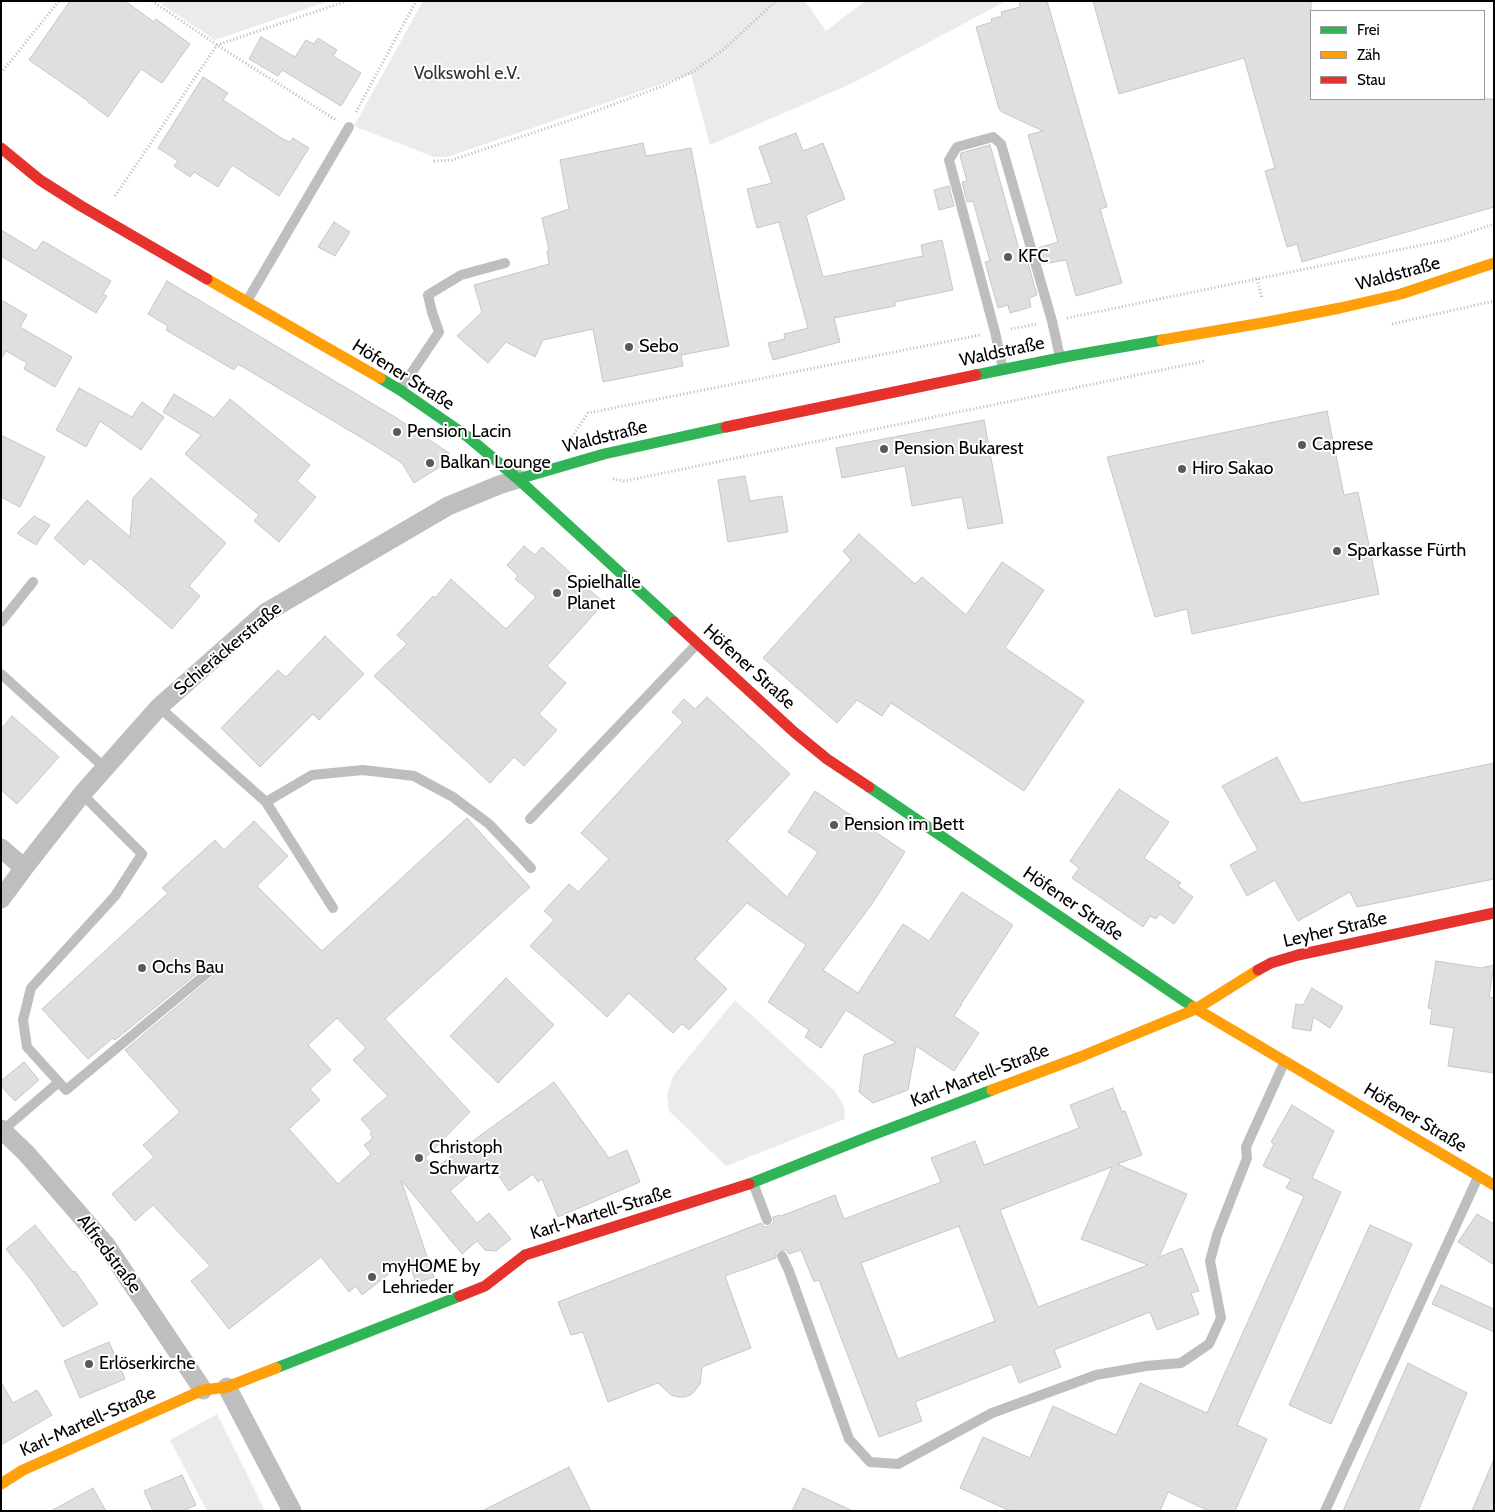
<!DOCTYPE html>
<html>
<head>
<meta charset="utf-8">
<style>
	body { margin:0 }
	#map { position:relative; width:1495px; height:1512px; overflow:hidden; background:#fff; font-family:Cabin,sans-serif }
	canvas { display:block }
	.frame { position:absolute; inset:0; border:2px solid #000; pointer-events:none }
	.legend { position:absolute; left:1310px; top:10px; width:175px; height:90px; box-sizing:border-box; background:#fff; border:1px solid #999; margin:0; padding:6px 9px; list-style:none; font-size:15px; color:#000 }
	.legend li { display:flex; align-items:center; gap:10px; height:25px }
	.legend b { width:25px; border:1px solid #999 }
</style>
</head>
<body>
<div id="map">
<canvas width="1495" height="1512"></canvas>
<div class="frame"></div>
<ul class="legend">
<li><b style="height:6px;background:#30b455"></b>Frei</li>
<li><b style="height:6px;background:#ff9f0a"></b>Zäh</li>
<li><b style="height:6px;background:#e5322d"></b>Stau</li>
</ul>
</div>
<script>
const c = document.querySelector('canvas').getContext('2d');
c.lineJoin = 'round';
function paint(path, color) {
  c.fillStyle = color;
  c.fill(path, 'evenodd');
}
function shape(rows) {
  const path = new Path2D();
  for (const r of rows) {
    path.moveTo(r[0], r[1]);
    for (let i = 2; i < r.length; i += 2) path.lineTo(r[i], r[i + 1]);
  }
  return path;
}
function trace(path, color, width, dash) {
  c.strokeStyle = color;
  c.lineWidth = width;
  c.lineCap = dash ? 'butt' : 'round';
  c.setLineDash(dash || []);
  c.stroke(path);
}
function write(font, color, halo, rows, align = 'center') {
  c.font = font + ' Cabin,sans-serif';
  c.lineWidth = 4;
  c.setLineDash([]);
  c.textBaseline = 'middle';
  c.strokeStyle = halo;
  c.fillStyle = color;
  for (const [text, x, y, turn = 0] of rows) {
    c.save();
    c.translate(x, y);
    c.rotate((+turn || 0) * Math.PI / 180);
    c.textAlign = isNaN(turn) ? turn : align;
    if (halo) c.strokeText(text, 0, 0);
    c.fillText(text, 0, 0);
    c.restore();
  }
}
const green = shape([
	[157,1,329,1,215,40],
	[423,1,805,1,826,31,865,1,1006,1,853,83,710,145,691,74,447,157,434,157,354,126],
	[735,1000,835,1091,844,1106,845,1119,726,1166,669,1111,667,1096,673,1076],
	[217,1414,265,1511,207,1511,170,1440]
]);
const building = shape([
	[70,1,125,1,154,22,156,19,190,44,162,83,141,69,108,117,88,102,88,101,29,60,70,1],
	[1019,1,1047,1,1107,207,1100,209,1122,283,1076,296,1066,260,1043,264,1038,248,1058,242,1028,135,1043,131,1002,112,999,109,976,27,992,22,991,19,1002,16,1001,12,1020,7,1019,1],
	[1093,1,1311,1,1311,99,1494,99,1494,207,1302,262,1297,244,1287,247,1265,171,1275,168,1244,58,1119,94,1093,1],
	[261,37,295,57,306,40,314,44,318,38,337,50,333,56,361,73,341,106,282,70,278,76,249,59,261,37],
	[203,77,228,93,223,100,283,139,290,142,293,138,309,148,279,196,232,165,218,187,194,172,190,177,174,166,178,161,158,148,203,77],
	[796,133,803,151,823,143,845,199,806,215,823,277,923,256,921,245,942,240,953,290,895,302,895,306,834,318,840,342,773,360,768,343,785,339,784,334,808,328,779,222,757,228,747,189,772,183,759,147,796,133],
	[643,143,646,156,691,148,729,346,681,355,683,366,603,382,593,329,543,340,535,357,506,342,488,363,457,336,482,312,474,285,549,264,547,251,549,250,542,218,569,209,560,160,643,143],
	[990,145,1020,253,1025,252,1037,295,1029,298,1031,307,1010,313,1008,305,998,308,985,262,990,261,973,201,967,202,962,182,967,181,960,156,961,153,990,145],
	[949,186,954,206,939,210,934,190,949,186],
	[334,222,350,232,335,256,318,247,334,222],
	[1,230,36,251,43,241,111,281,103,294,107,296,96,313,1,256,1,230],
	[167,281,395,417,449,453,446,463,414,483,402,463,377,447,238,364,234,370,166,330,168,326,148,314,167,281],
	[1,300,27,315,20,327,72,357,55,387,24,369,27,363,6,351,1,359,1,300],
	[79,388,132,417,142,402,164,417,141,450,100,421,86,447,56,430,79,388],
	[174,394,214,418,230,399,310,465,297,481,316,497,279,542,254,521,259,515,185,454,201,435,163,412,174,394],
	[1327,411,1344,495,1358,492,1379,594,1192,634,1187,609,1155,617,1107,457,1327,411],
	[984,420,1003,523,968,529,962,497,912,506,905,466,842,478,836,448,984,420],
	[1,435,45,457,20,507,1,497,1,435],
	[745,476,750,501,782,496,788,532,728,542,718,480,745,476],
	[151,478,226,543,189,586,200,596,172,629,90,558,84,565,54,538,87,500,130,537,133,498,151,478],
	[34,516,50,525,36,545,17,533,34,516],
	[859,534,915,584,922,577,966,615,1002,562,1044,590,1005,648,1084,701,1024,791,891,703,882,716,857,700,837,723,763,658,851,560,843,551,859,534],
	[524,546,535,555,542,547,604,603,547,666,566,683,539,714,557,730,524,766,514,757,490,783,374,676,407,644,397,635,433,596,435,598,451,579,506,629,536,597,515,579,518,576,507,565,524,546],
	[325,636,364,674,319,720,313,714,260,767,221,728,278,670,286,677,325,636],
	[707,697,790,774,727,841,787,897,818,852,788,832,815,791,905,852,874,901,823,970,858,993,903,924,929,941,962,892,1013,925,961,1004,962,1004,954,1016,979,1033,954,1071,916,1046,908,1090,873,1103,859,1092,864,1055,896,1043,846,1010,821,1048,805,1037,809,1030,768,1002,806,945,747,903,695,959,727,989,689,1030,682,1024,673,1033,629,993,607,1017,530,946,554,920,544,911,569,884,578,892,609,859,581,833,683,722,672,712,684,699,695,709,707,697],
	[12,716,59,757,17,804,1,790,1,729,12,716],
	[1277,757,1301,803,1494,763,1494,879,1357,907,1350,892,1298,921,1275,880,1247,896,1230,865,1258,850,1222,786,1277,757],
	[1119,789,1169,822,1144,858,1181,883,1178,886,1193,897,1174,924,1160,914,1156,919,1150,916,1143,927,1072,878,1079,868,1070,861,1119,789],
	[467,818,530,887,385,1019,470,1112,425,1158,434,1169,554,1082,609,1158,627,1150,640,1182,558,1217,542,1179,538,1182,533,1174,509,1191,487,1159,450,1191,477,1223,489,1213,511,1239,496,1251,485,1250,477,1241,462,1254,401,1180,434,1277,416,1283,408,1259,362,1295,356,1286,349,1292,321,1257,229,1329,191,1281,210,1266,153,1205,135,1221,112,1194,154,1157,143,1145,180,1112,125,1050,215,975,218,972,217,966,213,963,207,965,115,1040,113,1038,88,1059,42,1009,168,893,162,888,215,840,224,850,254,821,288,856,257,886,322,951,467,818],
	[337,1018,366,1048,353,1060,388,1096,361,1119,372,1132,370,1134,373,1138,364,1145,371,1154,338,1184,289,1129,320,1100,310,1089,331,1070,308,1045,337,1018],
	[1436,961,1481,968,1494,965,1489,997,1494,998,1494,1073,1448,1066,1454,1028,1430,1024,1432,1009,1428,1008,1436,961],
	[506,978,554,1025,498,1083,450,1036,506,978],
	[1312,988,1343,1007,1330,1028,1313,1017,1311,1031,1292,1028,1296,1004,1303,1005,1312,988],
	[24,1062,39,1080,15,1101,1,1086,1,1081,24,1062],
	[1113,1088,1122,1112,1125,1111,1142,1155,1117,1164,1187,1194,1159,1257,1182,1248,1199,1291,1191,1293,1199,1314,1157,1330,1150,1312,1054,1350,1061,1367,1019,1383,1012,1364,915,1402,922,1421,879,1437,819,1280,814,1282,801,1250,789,1254,786,1250,780,1250,776,1252,776,1258,725,1276,751,1348,702,1367,700,1384,692,1394,685,1397,678,1397,671,1395,658,1383,608,1402,583,1332,571,1335,558,1302,761,1223,765,1227,770,1226,774,1222,773,1217,780,1215,781,1216,835,1195,844,1219,941,1182,931,1158,975,1141,984,1165,1079,1128,1070,1105,1113,1088],
	[1112,1167,1081,1239,1148,1265,1038,1307,1000,1210,1112,1167],
	[959,1226,995,1321,898,1359,861,1263,959,1226],
	[1292,1105,1334,1131,1312,1178,1341,1192,1237,1425,1267,1439,1235,1511,1209,1511,1168,1492,1160,1511,1010,1511,960,1488,983,1437,1030,1458,1053,1406,1116,1435,1140,1383,1207,1413,1304,1196,1286,1188,1291,1179,1263,1166,1274,1144,1271,1142,1292,1105],
	[1477,1214,1494,1224,1494,1265,1458,1242,1477,1214],
	[35,1225,73,1272,75,1271,98,1304,63,1327,32,1281,6,1249,35,1225],
	[1370,1225,1412,1244,1331,1424,1289,1405,1370,1225],
	[1441,1285,1494,1309,1494,1332,1432,1304,1441,1285],
	[109,1342,125,1379,80,1398,64,1361,109,1342],
	[1408,1363,1467,1393,1418,1511,1343,1511,1408,1363],
	[1,1382,13,1403,37,1390,52,1415,1,1445,1,1382],
	[1494,1459,1494,1511,1472,1511,1494,1459],
	[569,1467,591,1511,482,1511,569,1467],
	[182,1475,196,1505,183,1511,153,1511,144,1491,182,1475],
	[93,1488,106,1511,51,1511,93,1488],
	[803,1488,853,1511,792,1511,803,1488]
]);
const path = shape([
	[152,1,217,45,336,120],
	[1,73,59,1],
	[356,112,416,1],
	[434,161,452,160,574,119,663,86,694,71,723,50,776,1],
	[115,196,217,45,347,1],
	[1257,279,1262,298],
	[1067,318,1446,240,1494,224],
	[1392,324,1494,301],
	[1011,329,1037,324],
	[572,437,588,413,980,335],
	[613,479,625,481,1205,361]
]);
const lane = shape([
	[247,301,349,127],
	[1003,369,995,332,949,160,957,147,993,137,1001,144,1052,321,1060,357],
	[400,390,439,332,432,312,428,295,461,275,505,263],
	[1,622,33,582],
	[1,674,105,768],
	[159,707,266,802,312,775,363,770,414,776,453,797,489,824,531,868],
	[82,794,142,854,115,896,31,988,23,1020,27,1047,66,1090,211,970],
	[266,802,333,908],
	[530,819,697,644],
	[3,1130,59,1082],
	[753,1183,767,1220],
	[782,1256,789,1271,849,1439,870,1462,898,1464,992,1413,1096,1375,1146,1366,1181,1363,1209,1344,1221,1318,1210,1261,1217,1235,1247,1158,1246,1147,1284,1063],
	[1325,1511,1478,1177]
]);
const street = shape([
	[1,848,24,868],
	[1,899,24,868,82,794,159,707,265,613,448,506,499,485,518,479],
	[1,1129,26,1153,106,1245,203,1390],
	[227,1387,292,1511]
]);
const fast = shape([
	[976,375,1070,356,1162,340],
	[380,378,400,390,468,437,518,479,674,622],
	[518,479,604,454,726,427],
	[869,787,1193,1007],
	[749,1184,870,1136,992,1090],
	[276,1368,460,1296]
]);
const slow = shape([
	[207,279,380,378],
	[1162,340,1268,322,1340,308,1401,294,1494,263],
	[1193,1007,1494,1185],
	[992,1090,1080,1057,1196,1009,1258,970],
	[1,1484,23,1470,203,1390,227,1387,276,1368]
]);
const jam = shape([
	[1,148,40,180,81,206,207,279],
	[726,427,976,375],
	[674,622,794,732,827,759,869,787],
	[1258,970,1271,963,1298,955,1494,913],
	[460,1296,485,1286,525,1255,749,1184]
]);
const markers = [
	[1008,257,5,"#595959"],
	[629,347,5,"#595959"],
	[397,432,5,"#595959"],
	[1302,445,5,"#595959"],
	[884,449,5,"#595959"],
	[430,463,5,"#595959"],
	[1182,469,5,"#595959"],
	[1337,551,5,"#595959"],
	[557,593,5,"#595959"],
	[834,825,5,"#595959"],
	[142,968,5,"#595959"],
	[419,1158,5,"#595959"],
	[372,1277,5,"#595959"],
	[89,1364,5,"#595959"]
];
const parkNames = [
	["Volkswohl e.V.",467,74]
];
const poiNames = [
	["KFC",1018,257],
	["Sebo",639,347],
	["Pension Lacin",407,432],
	["Caprese",1312,445],
	["Pension Bukarest",894,449],
	["Balkan Lounge",440,463],
	["Hiro Sakao",1192,469],
	["Sparkasse Fürth",1347,551],
	["Spielhalle",567,583],
	["Planet",567,604],
	["Pension im Bett",844,825],
	["Ochs Bau",152,968],
	["Christoph",429,1148],
	["Schwartz",429,1169],
	["myHOME by",382,1267],
	["Lehrieder",382,1288],
	["Erlöserkirche",99,1364]
];
const streetNames = [
	["Waldstraße",1398,274,-15],
	["Waldstraße",1002,352,-12],
	["Höfener Straße",403,375,32],
	["Waldstraße",605,437,-14],
	["Schieräckerstraße",228,649,-40],
	["Höfener Straße",749,667,42],
	["Höfener Straße",1073,904,34],
	["Leyher Straße",1335,930,-13],
	["Karl-Martell-Straße",980,1076,-21],
	["Höfener Straße",1415,1118,31],
	["Karl-Martell-Straße",601,1213,-17],
	["Alfredstraße",109,1254,53],
	["Karl-Martell-Straße",88,1422,-24]
];
paint(green, '#ebebeb');
paint(building, '#dfdfdf');
trace(building, '#c6c6c6', 1);
trace(path, '#b9b9b9', 3, [1, 2.5]);
trace(lane, '#bebebe', 10);
trace(street, '#bebebe', 19);
trace(fast, '#30b455', 11);
trace(slow, '#ff9f0a', 11);
trace(jam, '#e5322d', 11);
for (const [x, y, r, color] of markers) {
  const dot = new Path2D();
  dot.arc(x, y, r, 0, 2 * Math.PI);
  c.fillStyle = color;
  c.fill(dot);
  trace(dot, '#fff', 2);
}
write('18px', '#323232', '#fff', parkNames);
write('18px', '#000', '#fff', poiNames, 'left');
write('18px', '#000', '#fff', streetNames);
</script>
</body>
</html>
